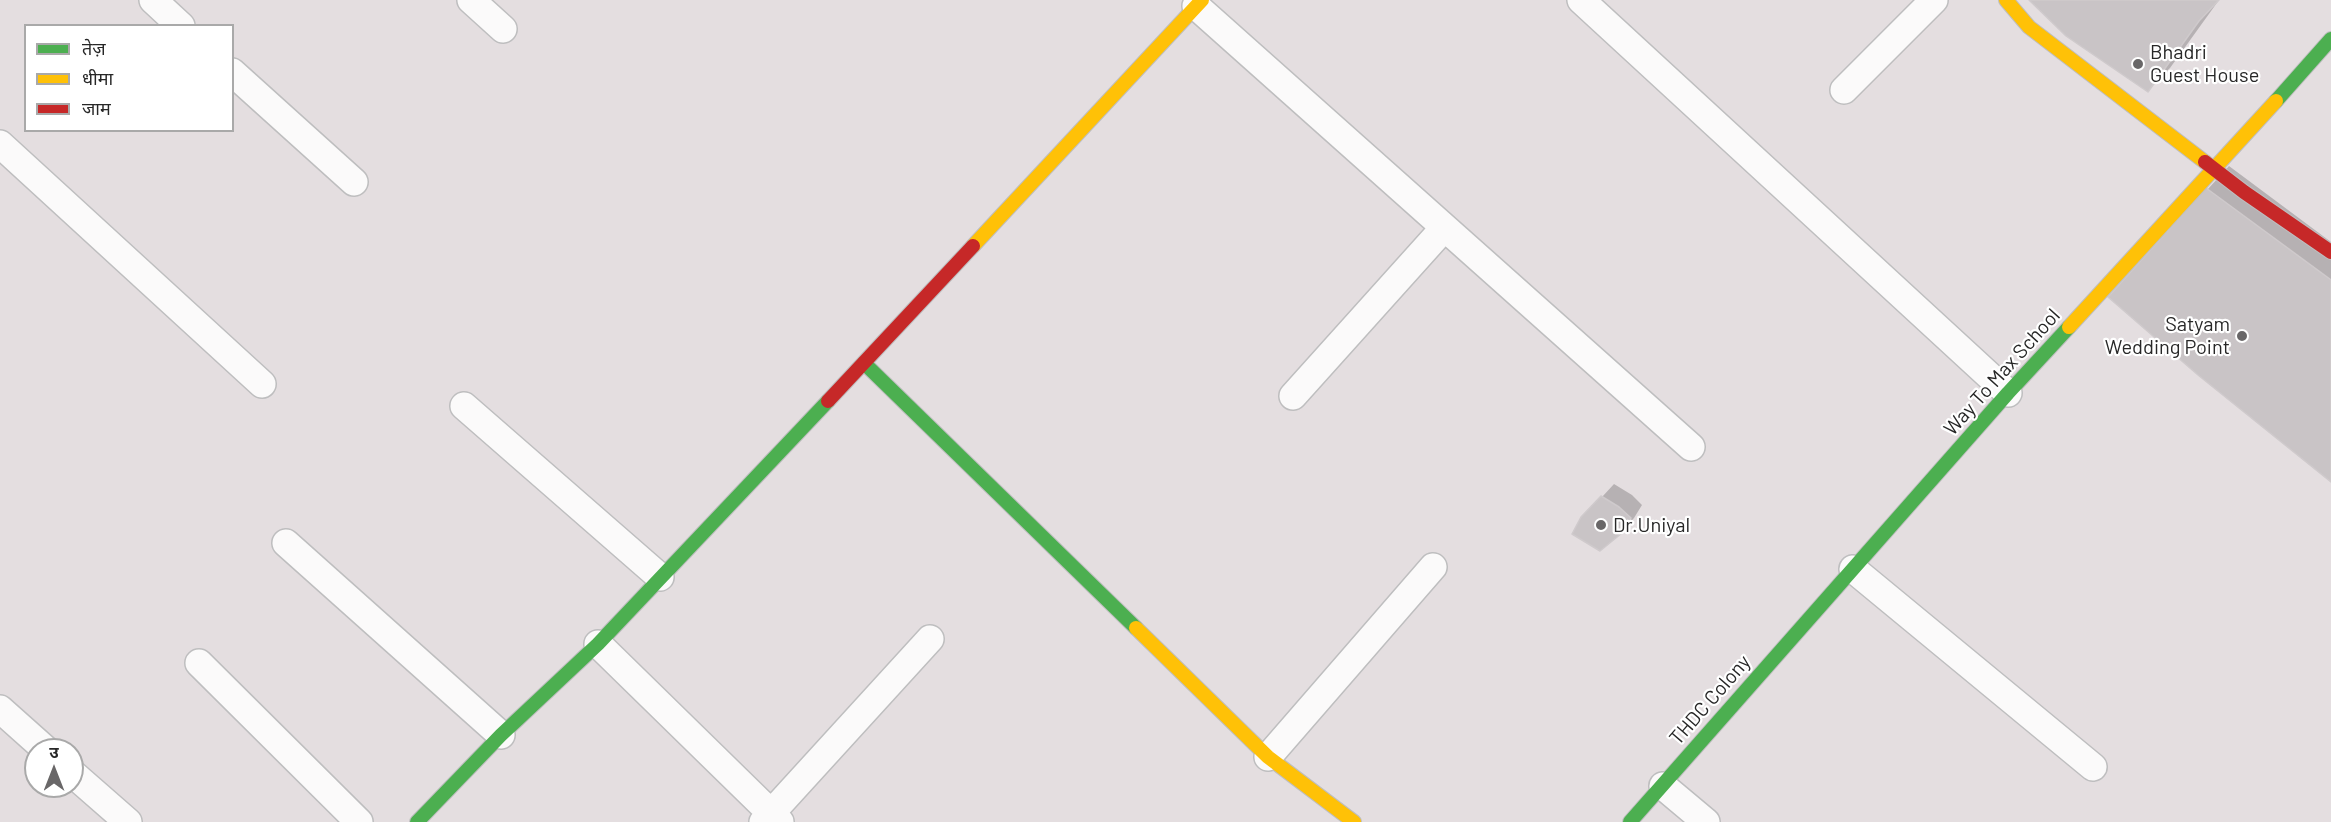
<!DOCTYPE html>
<html>
<head>
<meta charset="utf-8">
<style>
	body { margin:0 }
	#map { position:relative; width:2331px; height:822px; overflow:hidden; background:#e4dee0; font-family:Barlow,"Noto Sans Devanagari",sans-serif }
	canvas { display:block }
	.legend { position:absolute; left:24px; top:24px; width:210px; height:108px; box-sizing:border-box; background:#fff; border:2px solid #a9a9a9; margin:0; padding:8px 10px; list-style:none; font-size:18px; color:#272727 }
	.legend li { display:flex; align-items:center; gap:12px; height:30px }
	.legend b { width:30px; border:2px solid #a9a9a9 }
	.north { position:absolute; left:24px; top:738px; width:60px; height:60px; box-sizing:border-box; background:#fff; border:2px solid #a9a9a9; border-radius:50%; rotate:0deg; font-size:16px; font-weight:700; line-height:24px; text-align:center; color:#272727 }
	.north::after { content:''; display:block; margin:auto; width:21px; height:27px; background:#696768; clip-path:polygon(50% 0,100% 100%,50% 72%,0 100%) }
</style>
</head>
<body>
<div id="map">
<canvas width="2331" height="822"></canvas>
<ul class="legend">
<li><b style="height:8px;background:#4caf50"></b>तेज़</li>
<li><b style="height:8px;background:#ffc107"></b>धीमा</li>
<li><b style="height:8px;background:#c62828"></b>जाम</li>
</ul>
<div class="north">उ</div>
</div>
<script>
const c = document.querySelector('canvas').getContext('2d');
c.lineJoin = 'round';
function paint(path, color) {
  c.fillStyle = color;
  c.fill(path, 'evenodd');
}
function shape(rows) {
  const path = new Path2D();
  for (const r of rows) {
    path.moveTo(r[0], r[1]);
    for (let i = 2; i < r.length; i += 2) path.lineTo(r[i], r[i + 1]);
  }
  return path;
}
function trace(path, color, width, dash) {
  c.strokeStyle = color;
  c.lineWidth = width;
  c.lineCap = dash ? 'butt' : 'round';
  c.setLineDash(dash || []);
  c.stroke(path);
}
function write(font, color, halo, rows, align = 'center') {
  c.font = font + ' Barlow,sans-serif';
  c.lineWidth = 4.5;
  c.setLineDash([]);
  c.textBaseline = 'middle';
  c.strokeStyle = halo;
  c.fillStyle = color;
  for (const [text, x, y, turn = 0] of rows) {
    c.save();
    c.translate(x, y);
    c.rotate((+turn || 0) * Math.PI / 180);
    c.textAlign = isNaN(turn) ? turn : align;
    if (halo) c.strokeText(text, 0, 0);
    c.fillText(text, 0, 0);
    c.restore();
  }
}
const shadow = shape([
	[2032,0,2219,0,2170,68,2147,90],
	[2229,166,2331,242,2331,481,2110,296],
	[1614,484,1632,495,1642,505,1634,518,1621,532,1602,497]
]);
const building = shape([
	[2029,0,2219,0,2199,21,2148,92,2066,36,2029,0],
	[2206,188,2331,280,2331,482,2198,375,2108,297,2206,188],
	[1601,496,1619,507,1631,518,1622,533,1600,551,1572,534,1581,517,1601,496]
]);
const street = shape([
	[153,0,181,26],
	[471,0,503,29],
	[1581,0,2008,393],
	[1196,6,1691,447],
	[232,72,354,182],
	[1844,90,1934,0],
	[0,144,262,384],
	[1293,396,1444,228],
	[464,406,660,577],
	[286,543,501,735],
	[1853,569,2093,767],
	[598,644,780,822],
	[199,663,359,822],
	[0,709,46,750],
	[1268,757,1433,567],
	[72,773,128,822],
	[1663,786,1706,822],
	[763,822,930,639]
]);
const fast = shape([
	[2276,101,2331,39],
	[864,363,1136,628],
	[417,822,501,735,598,644,828,401],
	[1630,822,2008,393,2069,327]
]);
const slow = shape([
	[2006,0,2029,27,2205,162],
	[973,246,1202,0],
	[2069,327,2276,101],
	[1136,628,1268,757,1354,822]
]);
const jam = shape([
	[2205,162,2244,192,2331,252],
	[828,401,973,246]
]);
const markers = [
	[2138,64,6,"#696768"],
	[2242,336,6,"#696768"],
	[1601,525,6,"#696768"]
];
const poiNames = [
	["Bhadri",2150,52],
	["Guest House",2150,75],
	["Satyam",2230,324,"right"],
	["Wedding Point",2230,347,"right"],
	["Dr.Uniyal",1613,525]
];
const streetNames = [
	["Way To Max School",2002,372,-48],
	["THDC Colony",1710,700,-49]
];
paint(shadow, '#0003');
paint(building, '#c9c4c6');
trace(building, '#cfcacc', 1.5);
trace(street, '#bebebf', 30);
trace(fast, '#bebebf', 16);
trace(slow, '#bebebf', 16);
trace(jam, '#bebebf', 16);
trace(street, '#fbfafa', 27);
trace(fast, '#4caf50', 14);
trace(slow, '#ffc107', 14);
trace(jam, '#c62828', 14);
for (const [x, y, r, color] of markers) {
  const dot = new Path2D();
  dot.arc(x, y, r, 0, 2 * Math.PI);
  c.fillStyle = color;
  c.fill(dot);
  trace(dot, '#fff', 2);
}
write('20px', '#272727', '#fff', poiNames, 'left');
write('20px', '#272727', '#fff', streetNames);
</script>
</body>
</html>
